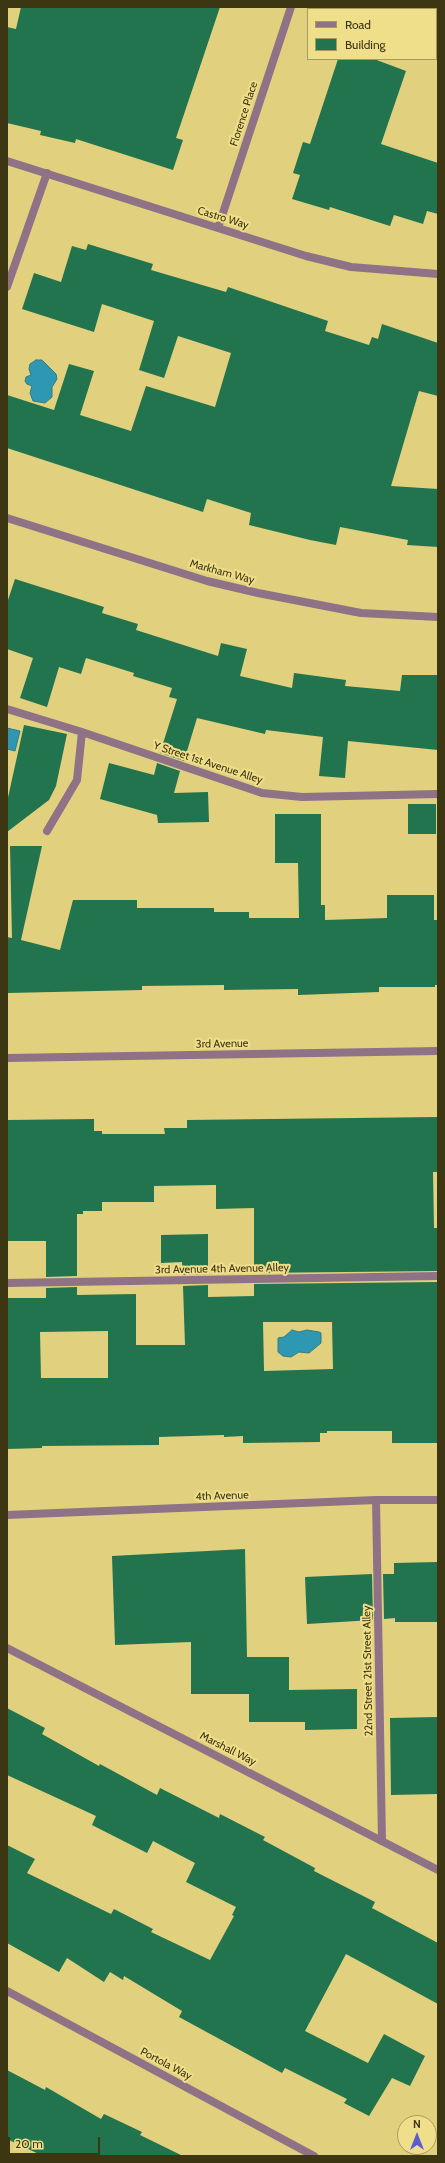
<!DOCTYPE html>
<html>
<head>
<meta charset="utf-8">
<style>
	body { margin:0 }
	#map { position:relative; width:445px; height:2163px; overflow:hidden; background:#e1d17e; font-family:Cabin,sans-serif }
	canvas { display:block }
	.frame { position:absolute; inset:0; border:8px solid #3c3612; pointer-events:none }
	.legend { position:absolute; left:307px; top:8px; width:130px; height:52px; box-sizing:border-box; background:#efde8a; border:1px solid #a79b5a; margin:0; padding:5px 7px; list-style:none; font-size:12px; color:#3c3612 }
	.legend li { display:flex; align-items:center; gap:8px; height:20px }
	.legend b { width:20px; border:1px solid #a79b5a }
	.north { position:absolute; left:397px; top:2115px; width:40px; height:40px; box-sizing:border-box; background:#efde8a; border:1px solid #a79b5a; border-radius:50%; rotate:0deg; font-size:11px; font-weight:700; line-height:16px; text-align:center; color:#3c3612 }
	.north::after { content:''; display:block; margin:auto; width:14px; height:18px; background:#5b5bd3; clip-path:polygon(50% 0,100% 100%,50% 72%,0 100%) }
	.scale { position:absolute; left:8px; top:2137px; width:92px; height:18px; box-sizing:border-box; border:2px solid #3c3612; border-top:0; padding-left:5px; font-size:12px; line-height:14px; white-space:nowrap; color:#3c3612; -webkit-text-stroke:3px #efde8a; paint-order:stroke }
</style>
</head>
<body>
<div id="map">
<canvas width="445" height="2163"></canvas>
<div class="frame"></div>
<ul class="legend">
<li><b style="height:5px;background:#8f7285"></b>Road</li>
<li><b style="height:11px;background:#21744d"></b>Building</li>
</ul>
<div class="north">N</div>
<div class="scale">20 m</div>
</div>
<script>
const c = document.querySelector('canvas').getContext('2d');
c.lineJoin = 'round';
function paint(path, color) {
  c.fillStyle = color;
  c.fill(path, 'evenodd');
}
function shape(rows) {
  const path = new Path2D();
  for (const r of rows) {
    path.moveTo(r[0], r[1]);
    for (let i = 2; i < r.length; i += 2) path.lineTo(r[i], r[i + 1]);
  }
  return path;
}
function trace(path, color, width, dash) {
  c.strokeStyle = color;
  c.lineWidth = width;
  c.lineCap = dash ? 'butt' : 'round';
  c.setLineDash(dash || []);
  c.stroke(path);
}
function write(font, color, halo, rows, align = 'center') {
  c.font = font + ' Cabin,sans-serif';
  c.lineWidth = 4;
  c.setLineDash([]);
  c.textBaseline = 'middle';
  c.strokeStyle = halo;
  c.fillStyle = color;
  for (const [text, x, y, turn = 0] of rows) {
    c.save();
    c.translate(x, y);
    c.rotate((+turn || 0) * Math.PI / 180);
    c.textAlign = isNaN(turn) ? turn : align;
    if (halo) c.strokeText(text, 0, 0);
    c.fillText(text, 0, 0);
    c.restore();
  }
}
const water = shape([
	[36,360,42,360,56,374,57,379,52,387,52,397,45,403,33,401,30,393,32,386,27,384,25,381,26,377,31,375,29,369,30,364,36,360],
	[7,728,20,731,15,751,7,749,7,728],
	[292,1330,299,1332,307,1330,319,1332,321,1333,321,1343,309,1353,299,1352,291,1357,283,1356,278,1352,278,1338,284,1337,292,1330]
]);
const building = shape([
	[21,7,220,7,176,138,183,140,173,170,76,139,75,143,40,135,41,131,7,123,7,27,16,29],
	[338,59,374,59,406,71,381,144,438,163,438,214,427,211,423,224,394,215,390,226,330,207,329,210,292,199,300,175,293,173,303,142,310,144],
	[88,244,153,264,151,270,226,292,228,287,328,321,325,331,369,345,372,337,378,339,382,324,438,343,438,396,419,391,391,486,438,489,438,547,407,545,408,540,340,527,336,545,310,540,249,525,251,513,207,499,203,512,7,448,7,395,54,410,69,364,94,371,80,415,131,431,146,386,215,407,231,353,178,336,164,378,139,370,154,321,102,304,94,332,22,309,34,273,61,282,72,246,86,250],
	[15,579,104,607,102,613,138,624,136,630,218,656,221,643,247,649,240,676,292,688,294,673,346,680,345,686,400,691,402,675,438,675,438,750,348,741,345,778,319,776,323,737,266,730,265,734,197,718,184,761,160,753,177,699,169,697,172,688,133,676,134,673,86,658,81,674,59,667,47,707,20,698,33,658,7,649,7,603],
	[24,725,67,734,56,786,49,800,7,832,7,802],
	[109,763,154,775,157,763,180,771,174,793,208,792,209,822,158,823,157,815,100,799],
	[408,804,436,804,436,834,408,834],
	[275,814,321,814,321,905,325,905,325,920,387,918,387,895,434,895,434,920,438,920,438,985,435,985,435,987,379,987,379,992,298,995,298,989,224,990,224,985,142,986,142,990,8,993,7,937,12,938,10,846,42,846,21,940,60,950,73,900,137,900,137,908,214,908,214,912,249,912,249,918,299,918,298,863,275,863],
	[438,1117,438,1172,433,1172,434,1228,438,1228,438,1271,254,1273,254,1208,216,1209,216,1185,154,1186,154,1202,102,1202,102,1211,83,1211,83,1214,77,1214,77,1276,46,1277,46,1241,7,1241,7,1120,94,1119,94,1131,102,1131,102,1134,165,1134,164,1128,187,1128,187,1120],
	[208,1234,208,1274,183,1275,182,1262,161,1263,161,1235],
	[438,1282,438,1443,392,1443,392,1431,327,1431,327,1433,320,1433,320,1442,243,1443,243,1436,224,1437,224,1435,159,1437,159,1445,42,1446,42,1448,7,1449,7,1298,46,1298,46,1288,77,1287,77,1295,136,1294,136,1345,185,1345,183,1286,208,1285,208,1297,254,1296,254,1284],
	[263,1322,332,1322,333,1369,264,1371],
	[108,1331,108,1378,41,1378,40,1332],
	[245,1549,247,1657,289,1657,289,1690,357,1689,357,1729,305,1730,305,1722,249,1722,249,1694,191,1694,191,1642,115,1645,112,1556],
	[438,1562,438,1622,395,1622,395,1618,384,1619,383,1574,394,1574,394,1563],
	[372,1574,373,1620,307,1624,305,1577],
	[7,1708,45,1728,42,1734,99,1766,100,1764,157,1795,160,1788,219,1818,220,1814,265,1837,263,1840,315,1868,314,1871,375,1902,372,1908,438,1943,438,2004,346,1954,305,2031,368,2063,384,2034,425,2056,410,2086,392,2078,369,2116,344,2103,347,2099,285,2068,282,2073,179,2017,182,2011,124,1976,123,1980,110,1972,104,1982,67,1958,59,1972,7,1943,7,1845,35,1859,27,1873,111,1914,114,1909,153,1929,151,1932,210,1960,234,1916,232,1915,236,1907,186,1882,195,1863,153,1841,147,1853,92,1825,96,1816,7,1775],
	[438,1717,438,1794,391,1795,390,1718],
	[7,2070,45,2090,46,2087,101,2119,104,2114,142,2132,140,2135,183,2156,43,2156,7,2139]
]);
const service = shape([
	[7,287,47,173],
	[7,709,82,732,262,793,302,797,438,794],
	[47,831,77,780,82,732],
	[7,1283,438,1276],
	[376,1500,382,1841]
]);
const minor = shape([
	[7,161,306,256,351,267,438,274],
	[218,228,291,7],
	[7,518,207,581,258,593,361,613,438,617],
	[7,1058,438,1051],
	[7,1515,376,1500,438,1500],
	[7,1648,438,1870],
	[7,1991,314,2156]
]);
const streetNames = [
	["Florence Place",244,114,-72],
	["Castro Way",223,218,17],
	["Markham Way",222,572,15],
	["Y Street 1st Avenue Alley",208,763,18],
	["3rd Avenue",222,1044,-1],
	["3rd Avenue 4th Avenue Alley",222,1269,-1],
	["4th Avenue",222,1496,-2],
	["22nd Street 21st Street Alley",368,1671,-91],
	["Marshall Way",228,1749,27],
	["Portola Way",166,2064,28]
];
paint(water, '#2e98b2');
trace(water, '#327b82', 1);
paint(building, '#21744d');
trace(service, '#8f7285', 8);
trace(minor, '#8f7285', 8);
write('11px', '#3c3612', '#efde8a', streetNames);
</script>
</body>
</html>
